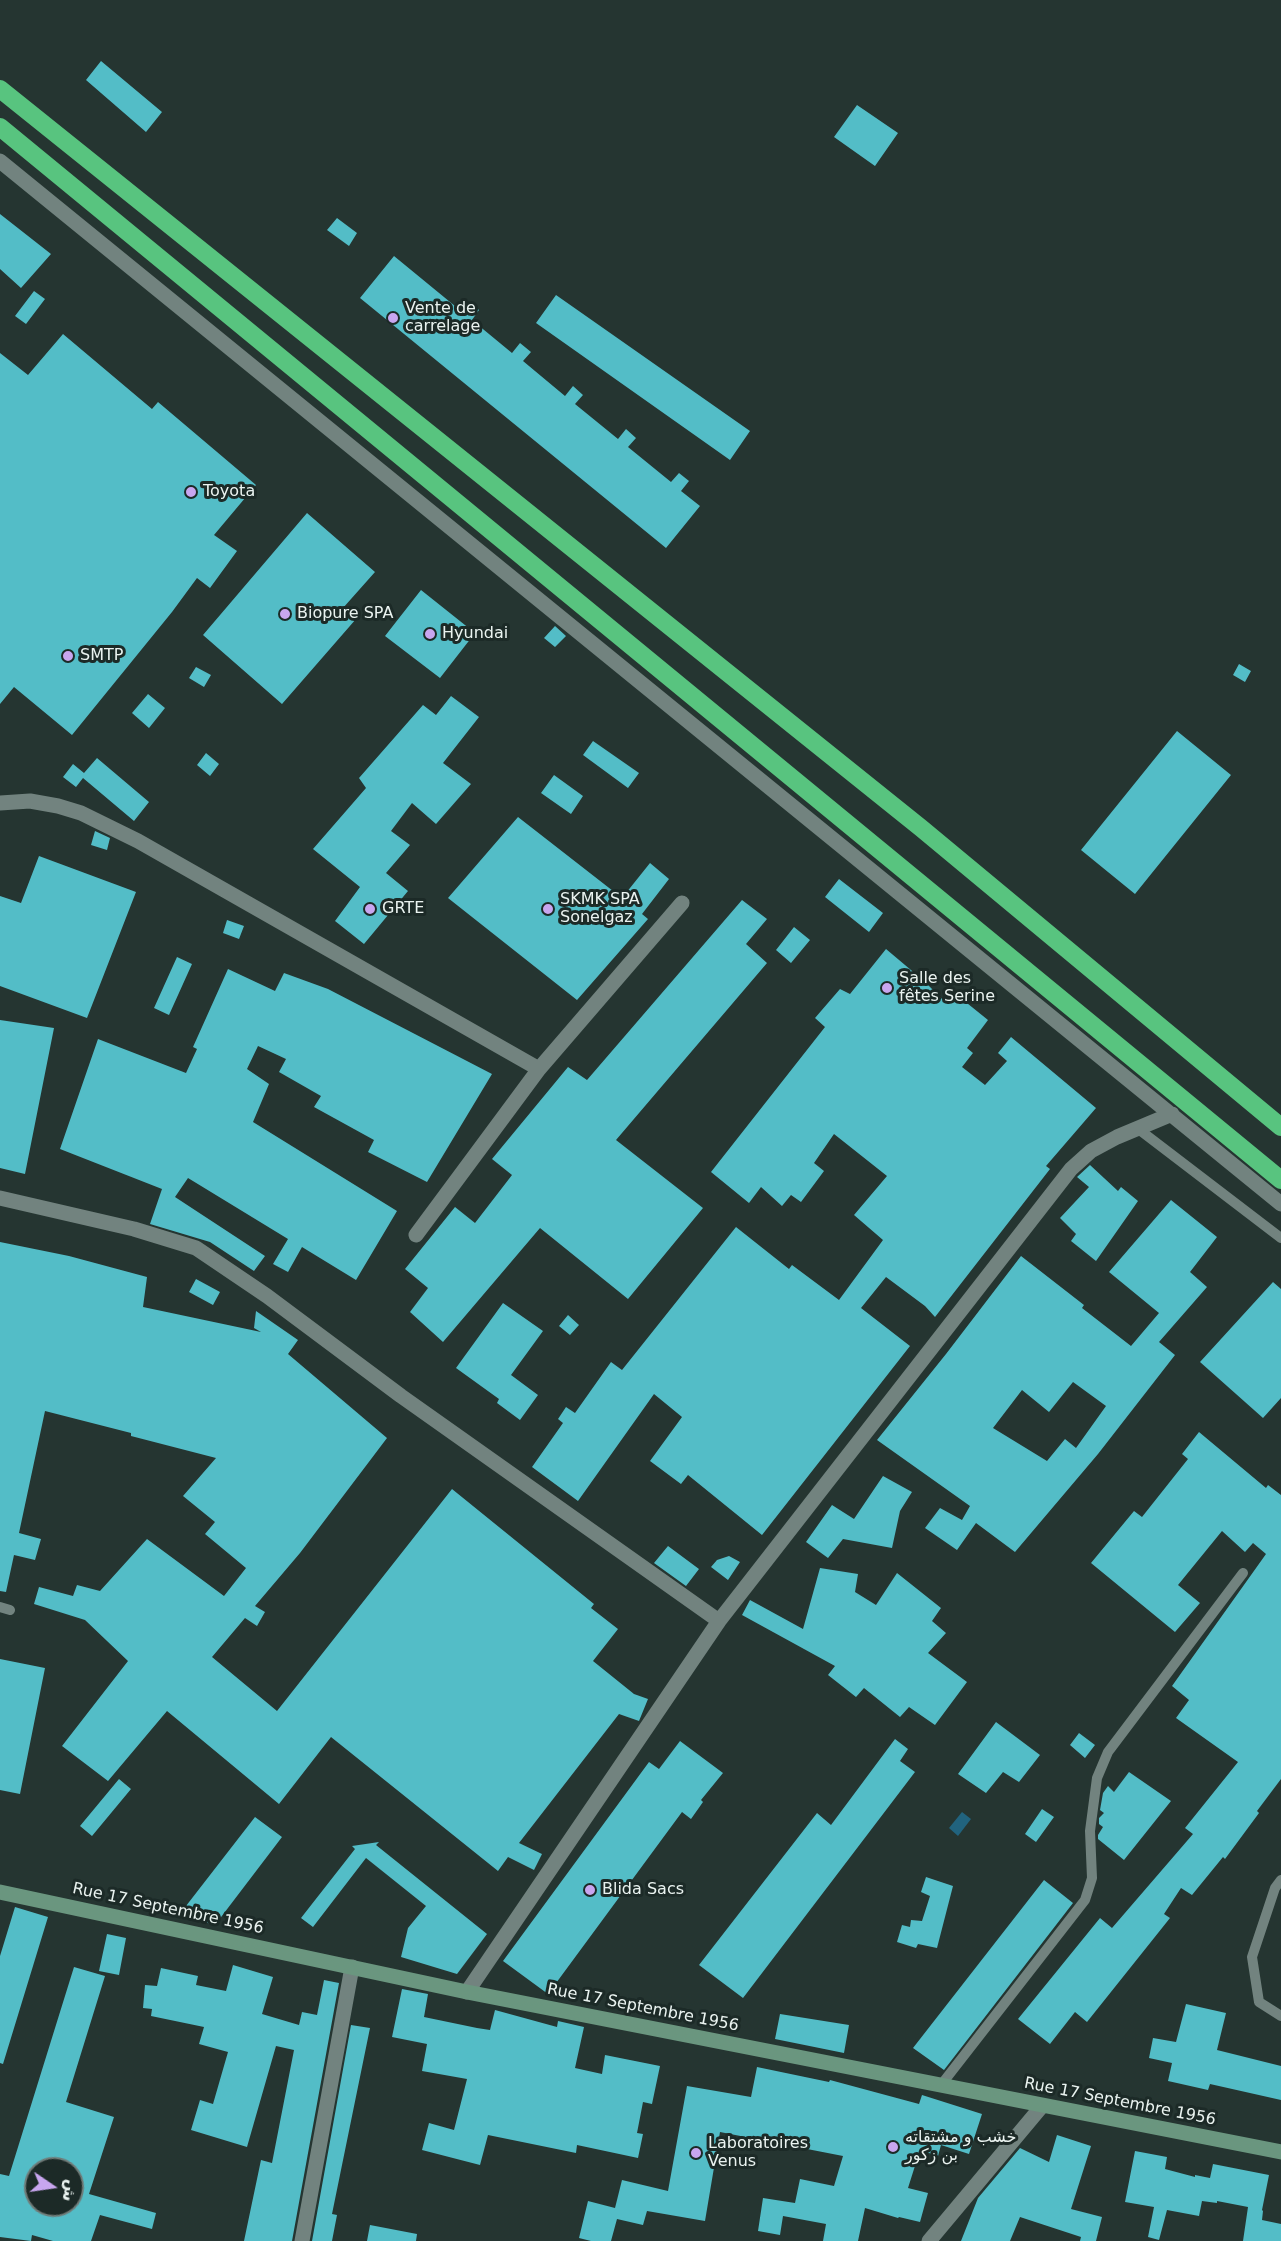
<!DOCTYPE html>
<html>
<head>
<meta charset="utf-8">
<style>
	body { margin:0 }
	#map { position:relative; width:1281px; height:2241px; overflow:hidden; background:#253531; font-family:"DejaVu Sans","Noto Sans Arabic",sans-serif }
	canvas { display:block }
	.north { position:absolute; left:24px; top:2157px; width:60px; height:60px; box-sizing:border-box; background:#1c2a27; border:2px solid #6e7a77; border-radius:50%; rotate:103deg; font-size:16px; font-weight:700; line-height:24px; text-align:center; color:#eaf3f0 }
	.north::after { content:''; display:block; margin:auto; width:21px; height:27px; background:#c8a6ef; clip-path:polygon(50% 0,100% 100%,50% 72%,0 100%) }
</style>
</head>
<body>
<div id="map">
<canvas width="1281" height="2241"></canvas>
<div class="north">ش</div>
</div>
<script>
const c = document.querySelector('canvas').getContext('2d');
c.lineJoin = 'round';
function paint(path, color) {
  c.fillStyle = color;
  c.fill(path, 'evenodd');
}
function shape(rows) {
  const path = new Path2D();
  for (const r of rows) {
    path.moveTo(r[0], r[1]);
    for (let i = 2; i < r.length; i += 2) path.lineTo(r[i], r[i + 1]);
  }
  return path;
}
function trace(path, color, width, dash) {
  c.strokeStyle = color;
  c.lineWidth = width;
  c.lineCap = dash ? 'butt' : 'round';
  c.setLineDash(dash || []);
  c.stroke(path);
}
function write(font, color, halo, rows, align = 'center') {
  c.font = font + ' "DejaVu Sans","Noto Sans Arabic",sans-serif';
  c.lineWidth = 6;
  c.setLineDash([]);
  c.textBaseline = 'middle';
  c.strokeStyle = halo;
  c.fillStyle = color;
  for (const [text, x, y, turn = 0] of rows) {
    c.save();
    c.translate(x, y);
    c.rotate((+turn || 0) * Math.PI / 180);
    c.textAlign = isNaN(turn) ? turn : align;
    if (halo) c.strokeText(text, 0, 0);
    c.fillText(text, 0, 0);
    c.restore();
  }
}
const water = shape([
	[962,1812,971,1819,958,1836,949,1828]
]);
const building = shape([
	[101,61,162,112,146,132,86,80],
	[857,105,898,133,875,166,834,137],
	[0,214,51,254,21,288,0,269],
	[337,218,357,233,349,246,327,230],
	[394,256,461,311,469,302,479,310,472,320,512,353,520,343,531,352,523,361,565,396,573,386,583,395,575,404,618,439,626,429,636,438,628,447,671,482,679,473,689,481,681,491,700,506,666,548,360,298],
	[34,291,45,299,26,324,15,316],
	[556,295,750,431,730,460,536,323],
	[63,334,152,409,158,402,256,485,214,535,237,551,210,588,197,578,172,612,72,735,14,687,0,704,0,353,28,375],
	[307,513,375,572,343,608,356,619,282,704,203,635],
	[421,590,475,633,440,678,385,636],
	[555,626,566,636,555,647,544,638],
	[1239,664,1251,671,1245,682,1233,675],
	[196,667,211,675,204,687,189,678],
	[148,694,165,708,149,728,132,713],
	[451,696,479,717,443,763,471,784,436,824,412,803,391,831,410,845,386,873,408,891,364,944,335,921,360,887,313,849,366,788,359,778,423,705,436,715],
	[1177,731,1231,775,1135,894,1081,850],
	[593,741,639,773,628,788,583,755],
	[206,753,219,764,210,776,197,765],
	[97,758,149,802,134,821,83,778,76,787,63,777,73,764,84,773],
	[554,775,583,796,571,814,541,793],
	[518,817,622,898,650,863,669,879,642,914,648,919,577,1000,448,898],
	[95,831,110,838,107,850,91,845],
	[39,856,136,892,87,1018,0,986,0,896,21,903],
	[839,879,883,913,869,932,825,897],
	[742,900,767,919,746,944,767,963,616,1140,703,1208,628,1299,540,1228,443,1342,410,1312,428,1288,405,1269,455,1207,475,1223,512,1175,492,1159,568,1067,587,1080],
	[227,920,244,926,239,939,223,933],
	[794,927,810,940,791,963,776,950],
	[886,949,924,981,944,1001,952,991,988,1020,967,1048,973,1053,962,1067,985,1085,1007,1061,998,1053,1011,1037,1096,1108,1046,1166,1050,1169,935,1317,925,1306,886,1277,861,1308,910,1346,762,1535,688,1475,681,1484,650,1461,682,1417,654,1394,578,1501,532,1467,563,1423,558,1419,566,1407,575,1413,611,1362,622,1370,736,1227,789,1269,792,1265,839,1300,883,1240,854,1215,887,1176,834,1134,814,1163,824,1171,801,1202,791,1195,782,1206,761,1187,749,1203,711,1172,825,1027,815,1018,840,989,850,994],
	[177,957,192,964,169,1015,154,1008],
	[228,969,275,991,284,973,328,989,492,1074,427,1182,368,1152,374,1140,314,1107,321,1096,279,1072,286,1059,258,1046,247,1069,269,1084,253,1122,397,1211,356,1280,302,1247,288,1272,273,1264,288,1239,188,1178,175,1197,265,1256,254,1271,210,1242,150,1224,162,1189,60,1149,98,1039,186,1073,197,1049,193,1047],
	[0,1020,54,1028,25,1174,0,1168],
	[1090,1165,1118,1191,1121,1187,1138,1201,1096,1261,1071,1241,1076,1234,1060,1218,1089,1187,1077,1177],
	[1171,1200,1217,1237,1190,1272,1207,1287,1159,1342,1175,1355,1098,1454,1015,1552,976,1523,957,1550,925,1528,940,1508,962,1520,970,1506,877,1440,946,1354,1021,1256,1084,1305,1082,1308,1131,1346,1159,1313,1109,1272],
	[1073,1382,1106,1406,1076,1448,1065,1439,1047,1461,993,1428,1022,1390,1049,1412],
	[0,1242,69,1256,147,1277,143,1307,261,1332,254,1328,256,1311,298,1340,288,1354,387,1438,300,1553,255,1606,265,1612,257,1626,245,1618,212,1657,277,1711,452,1489,594,1604,591,1608,618,1629,593,1661,634,1694,648,1699,639,1721,619,1714,519,1843,542,1854,534,1870,508,1857,498,1871,331,1737,279,1804,167,1711,108,1781,62,1746,128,1661,85,1620,34,1604,39,1587,73,1596,77,1585,100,1591,147,1539,224,1596,246,1568,205,1534,215,1522,183,1496,216,1458,131,1436,131,1433,45,1411,19,1533,41,1539,35,1560,14,1555,6,1592,0,1591],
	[196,1279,220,1292,213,1305,189,1292],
	[1273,1282,1281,1289,1281,1398,1263,1418,1200,1362],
	[503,1303,543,1331,511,1375,538,1395,520,1420,497,1403,499,1399,456,1368],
	[568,1315,579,1325,570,1335,559,1326],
	[1199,1432,1266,1488,1268,1485,1281,1495,1281,1779,1257,1811,1259,1813,1225,1859,1223,1857,1192,1895,1181,1888,1164,1914,1170,1918,1087,2022,1075,2012,1050,2044,1018,2019,1100,1918,1112,1928,1193,1834,1185,1828,1238,1762,1176,1718,1189,1700,1172,1686,1266,1554,1253,1543,1245,1552,1222,1531,1178,1585,1200,1603,1175,1632,1091,1563,1134,1511,1142,1517,1188,1459,1182,1454],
	[883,1476,912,1492,900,1511,892,1548,843,1539,828,1558,806,1542,832,1505,854,1519],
	[668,1546,699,1569,686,1586,654,1563],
	[729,1556,740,1562,728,1580,711,1567,717,1560],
	[820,1568,858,1574,855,1592,876,1605,897,1573,941,1608,932,1621,946,1633,928,1653,967,1682,935,1725,909,1707,900,1717,864,1688,856,1697,828,1675,835,1666,742,1615,750,1600,803,1629],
	[0,1659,45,1668,20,1794,0,1790],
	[996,1722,1040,1755,1019,1782,1003,1772,986,1793,958,1774],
	[1079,1733,1095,1745,1085,1758,1070,1745],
	[895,1739,908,1749,900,1761,915,1772,743,1998,699,1965,817,1813,831,1825],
	[680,1741,723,1773,701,1800,703,1802,691,1819,682,1812,548,1994,503,1961,649,1762,659,1769],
	[1129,1772,1171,1801,1124,1860,1098,1839,1098,1835,1103,1827,1099,1824,1099,1818,1104,1813,1100,1810,1103,1793,1108,1786,1114,1792],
	[119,1779,131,1789,92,1836,80,1826],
	[1042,1809,1054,1817,1036,1842,1025,1834],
	[255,1817,282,1837,215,1925,179,1915],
	[379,1842,376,1845,487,1934,457,1974,401,1957,408,1928,426,1906,366,1858,313,1927,301,1918,355,1849,352,1846],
	[926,1877,953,1886,937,1948,918,1944,916,1948,897,1942,902,1925,910,1927,911,1920,922,1921,930,1896,921,1892],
	[1044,1880,1073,1903,944,2070,913,2048],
	[15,1907,48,1917,3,2064,0,2063,0,1956],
	[107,1934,126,1938,119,1975,99,1971],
	[233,1965,273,1977,262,2014,299,2025,302,2012,317,2015,324,1980,339,1983,292,2241,244,2241,261,2160,272,2163,294,2050,276,2046,247,2147,191,2130,200,2100,213,2104,228,2052,199,2044,204,2027,151,2016,152,2009,143,2008,145,1985,157,1986,161,1968,198,1976,196,1985,226,1991],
	[74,1967,105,1976,66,2102,114,2117,89,2194,156,2213,152,2229,100,2215,91,2241,53,2241,32,2235,31,2241,0,2237,0,2174,9,2176],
	[36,2169,72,2169,72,2205,36,2205],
	[402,1989,428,1994,424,2017,477,2028,490,2030,495,2010,557,2027,558,2021,584,2027,575,2068,602,2074,605,2055,660,2066,652,2104,643,2102,637,2133,643,2134,638,2158,577,2145,576,2153,488,2135,480,2165,422,2150,429,2123,454,2130,467,2079,422,2071,427,2044,392,2037],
	[1186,2004,1226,2013,1217,2050,1281,2066,1281,2100,1210,2084,1208,2090,1168,2081,1172,2063,1149,2058,1153,2038,1176,2042],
	[780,2014,849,2025,844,2053,775,2039],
	[351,2025,370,2028,332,2214,337,2215,332,2241,312,2241],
	[757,2067,829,2082,830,2080,919,2104,922,2095,982,2114,969,2154,941,2145,938,2156,920,2150,908,2188,928,2193,920,2222,899,2217,898,2218,865,2208,858,2241,823,2241,826,2224,783,2216,780,2235,758,2231,763,2198,795,2203,800,2179,834,2186,843,2156,720,2132,705,2221,647,2211,643,2225,617,2219,611,2241,591,2241,579,2238,588,2201,615,2208,622,2180,668,2191,687,2086,751,2097],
	[1057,2135,1091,2146,1071,2209,1102,2217,1096,2241,1080,2241,1081,2237,1020,2217,1010,2241,961,2241,978,2198,1020,2148,1049,2162],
	[1135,2151,1167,2157,1165,2169,1195,2177,1195,2175,1210,2178,1213,2164,1269,2175,1262,2210,1263,2211,1262,2220,1281,2224,1281,2241,1243,2241,1248,2207,1217,2201,1217,2203,1202,2201,1199,2216,1167,2210,1159,2240,1148,2237,1154,2207,1125,2202],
	[370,2225,417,2234,416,2241,367,2241]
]);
const lane = shape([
	[1137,1128,1281,1238],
	[0,1607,10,1610],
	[1281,1880,1275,1888,1252,1957,1259,2002,1281,2016],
	[941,2085,1085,1900,1092,1878,1090,1831,1097,1778,1108,1752,1243,1573]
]);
const street = shape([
	[0,161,1281,1204],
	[0,803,30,801,58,806,81,813,138,841,539,1069],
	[0,1198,134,1229,196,1248,267,1296,401,1396,719,1621],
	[416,1235,539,1069,682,903],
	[467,1992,719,1621,1071,1169,1091,1151,1117,1137,1172,1114],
	[302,2241,352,1967],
	[929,2241,1042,2106]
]);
const secondary = shape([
	[0,1892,467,1992,1281,2152]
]);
const highway = shape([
	[0,89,921,828,1281,1127],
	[0,127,1281,1180]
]);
const markers = [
	[393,318,6,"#c8a6ef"],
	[191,492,6,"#c8a6ef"],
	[285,614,6,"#c8a6ef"],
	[430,634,6,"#c8a6ef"],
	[68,656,6,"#c8a6ef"],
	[370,909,6,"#c8a6ef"],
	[548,909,6,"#c8a6ef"],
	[887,988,6,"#c8a6ef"],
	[590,1890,6,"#c8a6ef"],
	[893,2147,6,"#c8a6ef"],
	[696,2153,6,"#c8a6ef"]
];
const poiNames = [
	["Vente de",405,309],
	["carrelage",405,327],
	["Toyota",203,492],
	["Biopure SPA",297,614],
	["Hyundai",442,634],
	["SMTP",80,656],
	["SKMK SPA",560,900],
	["Sonelgaz",560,918],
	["GRTE",382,909],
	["Salle des",899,979],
	["fêtes Serine",899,997],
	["Blida Sacs",602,1890],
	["خشب و مشتقاته",905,2138],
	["بن زكور",905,2156],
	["Laboratoires",708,2144],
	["Venus",708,2162]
];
const streetNames = [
	["Rue 17 Septembre 1956",168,1909,12],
	["Rue 17 Septembre 1956",643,2008,11],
	["Rue 17 Septembre 1956",1120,2102,11]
];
paint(water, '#21637e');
paint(building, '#53bdc7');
trace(lane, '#72837f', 10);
trace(street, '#72837f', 15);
trace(secondary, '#6a967f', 15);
trace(highway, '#58c47f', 18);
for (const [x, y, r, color] of markers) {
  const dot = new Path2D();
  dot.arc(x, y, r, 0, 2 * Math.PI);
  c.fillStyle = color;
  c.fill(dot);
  trace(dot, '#1c2a27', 2);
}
write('16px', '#eaf3f0', '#1c2a27', poiNames, 'left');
write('16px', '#eaf3f0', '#1c2a27', streetNames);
</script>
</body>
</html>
